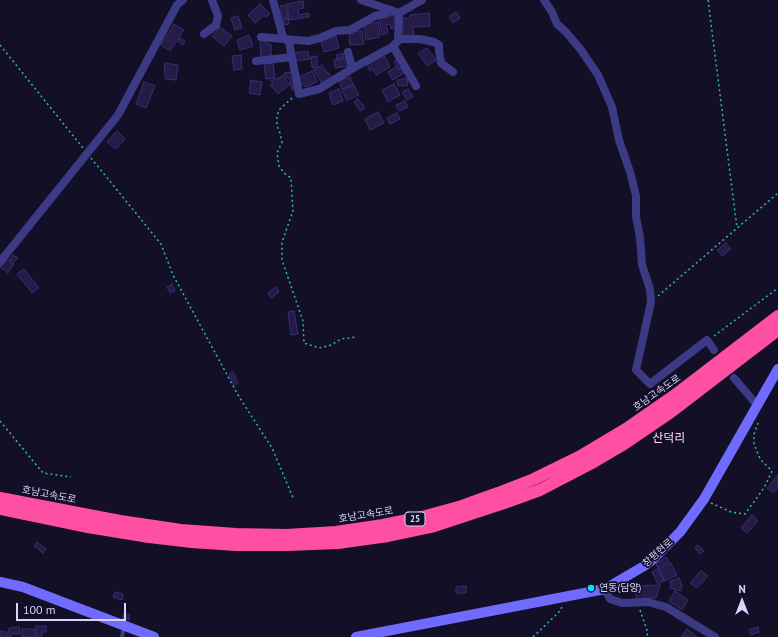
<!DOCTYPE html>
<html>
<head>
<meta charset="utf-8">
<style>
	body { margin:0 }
	#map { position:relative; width:778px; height:637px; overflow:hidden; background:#130f26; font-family:"PT Sans",sans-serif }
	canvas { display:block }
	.north { position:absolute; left:722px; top:581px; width:40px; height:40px; -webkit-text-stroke:3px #130f26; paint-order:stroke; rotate:0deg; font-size:11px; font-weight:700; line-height:16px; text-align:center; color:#d9d4ff }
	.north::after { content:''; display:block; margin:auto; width:14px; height:18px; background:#d9d4ff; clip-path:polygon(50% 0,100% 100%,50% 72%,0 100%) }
	.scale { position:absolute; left:16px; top:603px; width:110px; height:18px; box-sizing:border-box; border:2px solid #d9d4ff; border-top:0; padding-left:5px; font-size:12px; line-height:14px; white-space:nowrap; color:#d9d4ff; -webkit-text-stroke:3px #130f26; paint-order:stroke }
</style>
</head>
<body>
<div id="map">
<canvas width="778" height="637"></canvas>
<div class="north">N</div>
<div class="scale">100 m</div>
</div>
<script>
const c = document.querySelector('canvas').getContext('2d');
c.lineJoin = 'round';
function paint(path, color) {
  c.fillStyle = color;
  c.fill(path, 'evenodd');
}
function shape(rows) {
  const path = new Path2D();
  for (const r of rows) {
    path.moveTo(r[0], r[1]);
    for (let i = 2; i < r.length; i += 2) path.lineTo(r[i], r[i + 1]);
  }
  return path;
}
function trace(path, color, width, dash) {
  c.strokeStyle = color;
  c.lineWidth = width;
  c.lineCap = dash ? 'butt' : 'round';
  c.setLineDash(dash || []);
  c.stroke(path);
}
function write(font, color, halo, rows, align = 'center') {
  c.font = font + ' "PT Sans","Noto Sans KR",sans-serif';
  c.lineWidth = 3.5;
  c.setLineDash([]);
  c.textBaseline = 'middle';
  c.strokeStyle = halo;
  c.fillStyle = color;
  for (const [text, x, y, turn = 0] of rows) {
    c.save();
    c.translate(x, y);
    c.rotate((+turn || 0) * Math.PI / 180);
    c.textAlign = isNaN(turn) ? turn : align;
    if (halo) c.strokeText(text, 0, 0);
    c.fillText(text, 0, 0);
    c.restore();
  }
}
const building = shape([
	[303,1,304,8,298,9,299,15,309,13,309,17,289,20,287,4,303,1],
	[260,4,270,14,266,17,264,15,255,23,248,15,260,4],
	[285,5,288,17,283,18,280,6,285,5],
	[456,12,460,18,453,23,449,17,456,12],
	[429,13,430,26,413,27,414,35,404,36,402,18,411,18,410,15,429,13],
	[394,15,396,28,391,29,390,24,386,25,388,33,382,35,379,18,394,15],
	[238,16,242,28,235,30,231,18,238,16],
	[288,18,289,24,285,25,283,19,288,18],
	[378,22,380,37,366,40,364,25,378,22],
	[174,24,184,30,170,51,161,45,174,24],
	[220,27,232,36,224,46,212,36,220,27],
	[362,31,364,44,350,45,349,32,362,31],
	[249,35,253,46,240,50,237,40,249,35],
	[336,36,339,48,324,52,321,41,336,36],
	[180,38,185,41,183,45,178,41,180,38],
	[260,41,267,41,267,44,271,44,271,56,261,58,260,41],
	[427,48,436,60,427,66,418,53,427,48],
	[308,51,310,59,295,61,294,53,308,51],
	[343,53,344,57,337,59,336,55,343,53],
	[241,55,242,69,234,70,232,56,241,55],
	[384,55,390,67,376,75,373,69,370,71,367,65,384,55],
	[317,56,317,67,312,68,311,57,317,56],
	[348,58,349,66,335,68,334,60,348,58],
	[398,58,403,67,399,70,394,61,398,58],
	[165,63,178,65,176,80,165,79,166,74,164,74,165,63],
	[273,63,275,78,266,79,264,64,273,63],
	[322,65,327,73,329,73,332,79,322,84,314,70,322,65],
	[397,66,399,70,401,68,404,73,393,80,388,72,397,66],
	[313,71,317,82,305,87,304,85,302,85,298,77,313,71],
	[293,72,294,90,292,90,290,79,286,77,284,73,293,72],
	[283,76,290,84,278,94,270,85,273,83,271,81,283,76],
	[350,77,353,84,342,89,339,81,350,77],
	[407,78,408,85,398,86,397,80,407,78],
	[251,80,262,82,260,95,249,93,251,80],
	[144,82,155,86,146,108,136,104,144,82],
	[394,84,400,95,388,102,382,90,394,84],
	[354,85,359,95,347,100,342,90,354,85],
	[339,89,343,101,333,105,329,93,339,89],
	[408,89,413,97,407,100,402,92,408,89],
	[358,99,365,108,360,111,354,102,358,99],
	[405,101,408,107,399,111,396,105,405,101],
	[378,112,384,123,370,130,365,119,378,112],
	[397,113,400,119,390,124,387,118,397,113],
	[117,131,125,139,116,149,107,142,117,131],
	[726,243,731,249,722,256,717,250,726,243],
	[13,255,18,258,14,262,10,259,13,255],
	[7,258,14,264,8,273,0,267,7,258],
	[24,269,39,288,32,293,17,274,24,269],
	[172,284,175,291,170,293,167,287,172,284],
	[276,287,279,292,271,298,268,293,276,287],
	[294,311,298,334,291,335,288,312,294,311],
	[233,372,238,383,234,385,229,374,233,372],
	[778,475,778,487,773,493,767,488,778,475],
	[752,515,758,521,747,533,741,528,752,515],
	[37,542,46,549,43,553,34,546,37,542],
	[698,545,704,551,700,554,695,548,698,545],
	[666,557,669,562,658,568,656,564,666,557],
	[671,563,677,575,665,581,659,569,671,563],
	[658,569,664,581,658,584,652,572,658,569],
	[701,571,708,576,697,588,690,583,701,571],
	[679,578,682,586,681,591,670,588,671,584,670,581,679,578],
	[660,585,656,598,636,599,636,586,660,585],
	[466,586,466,593,456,593,456,587,466,586],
	[675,591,688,600,682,610,669,601,675,591],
	[115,592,123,594,122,600,113,597,115,592],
	[124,613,130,615,129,620,122,618,124,613],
	[36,626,46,626,46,632,42,632,42,637,36,637,36,626],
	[19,627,20,634,12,634,11,637,7,637,9,628,19,627],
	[758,627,759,632,751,635,749,630,758,627],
	[22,629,35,629,34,637,22,637,22,629],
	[687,629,697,637,681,637,687,629],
	[0,631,6,632,5,637,0,637,0,631]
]);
const path = shape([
	[708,0,737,228],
	[0,45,83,148],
	[292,98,279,110,277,117,277,126,280,133,282,142,277,153,279,166,284,173,291,178,293,211,282,242,282,260,303,321,304,343,319,348,331,345,341,339,356,337],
	[91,158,161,244,173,275,238,395,272,448,294,500],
	[658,296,778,193],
	[714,336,778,288],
	[0,421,43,473,71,477],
	[711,503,731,512,745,514,764,488,772,471,760,459,754,444,754,434,758,423],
	[640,610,648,633,646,637],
	[533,637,561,610,562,606]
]);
const lane = shape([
	[122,637,124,626]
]);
const street = shape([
	[273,0,283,37,289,42,299,94,319,89,355,67,392,47,398,41,399,13],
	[361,0,399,13,422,0],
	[544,0,552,12,557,24,566,32,581,50,598,75,612,107,619,140,631,175,636,196,636,217,640,237,642,265,650,289,651,302,636,370,650,384,707,340,714,350],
	[204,34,216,25,218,16,212,0],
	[261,37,308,41,320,38,336,31,350,30,375,16,385,14,391,10],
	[398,39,420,39,434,42,439,45,439,50,441,63,453,72],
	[393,46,416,86],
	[348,52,352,68],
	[256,61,292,57],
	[0,262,118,115,177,5,183,0],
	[734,378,757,405],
	[605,589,610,599,622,603,648,602,666,607,715,637]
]);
const secondary = shape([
	[0,582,23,587,154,637],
	[356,637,605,589,644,566,651,561,680,532,704,499,778,369]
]);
const highway = shape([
	[0,498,120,521,181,530,236,534,286,535,336,532,383,525,422,517,462,506,498,493,534,479,579,457,626,429,675,395,778,316],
	[0,509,88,527,149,537,192,542,236,545,288,545,338,543,388,536,431,527,504,503,540,490,590,464,624,444,671,412,778,330]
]);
const markers = [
	[591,588,4,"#00e5ff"]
];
const shields = [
	[415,519,20]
];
const shieldNames = [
	["25",415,519]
];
const streetNames = [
	["호남고속도로",657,393,-35],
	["호남고속도로",49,495,11],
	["호남고속도로",366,515,-9],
	["창평현로",658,553,-42]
];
const poiNames = [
	["연동(담양)",599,588]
];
const quarterNames = [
	["산덕리",669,439]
];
paint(building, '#241b47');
trace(building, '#3b2d73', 1);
trace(path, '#2fb8b0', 1.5, [2, 3]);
trace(lane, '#3d3a85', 4);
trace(street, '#3d3a85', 8);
trace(secondary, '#6f6bff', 10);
trace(highway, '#ff4fa3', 12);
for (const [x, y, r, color] of markers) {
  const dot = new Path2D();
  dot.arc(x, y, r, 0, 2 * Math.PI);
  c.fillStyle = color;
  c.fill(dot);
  trace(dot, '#130f26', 1.5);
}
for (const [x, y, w] of shields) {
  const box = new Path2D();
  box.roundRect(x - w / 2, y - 7, w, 14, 3);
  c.fillStyle = '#130f26';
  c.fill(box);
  trace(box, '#d9d4ff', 1);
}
write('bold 9px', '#d9d4ff', null, shieldNames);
write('10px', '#d9d4ff', '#130f26', streetNames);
write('10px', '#d9d4ff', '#130f26', poiNames, 'left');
write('12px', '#ffd6f0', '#130f26', quarterNames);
</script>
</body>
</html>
